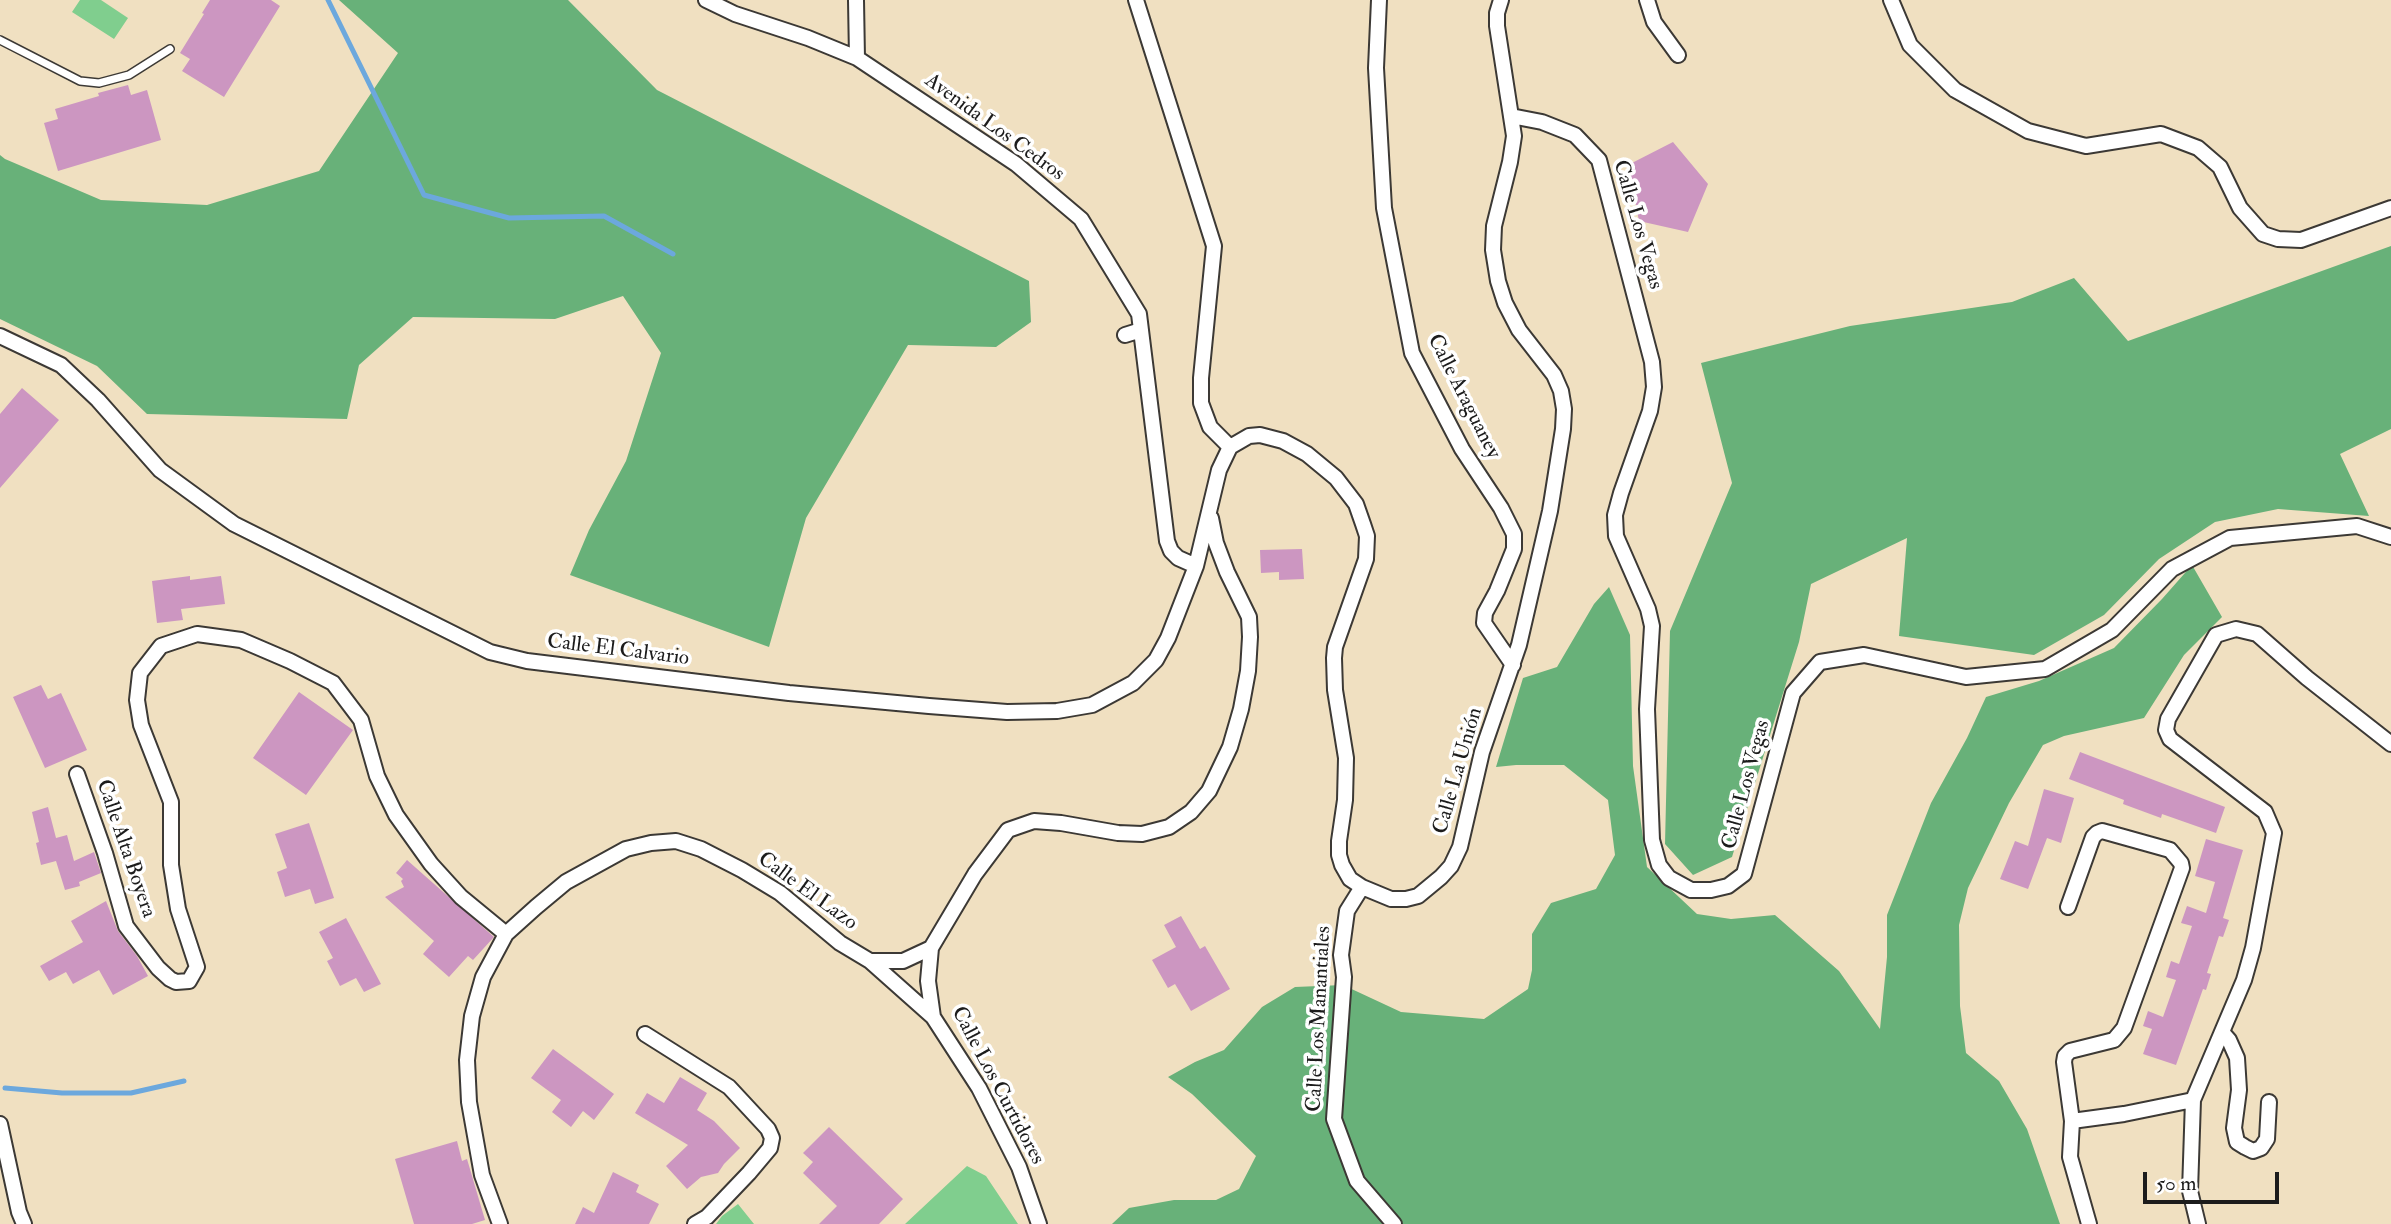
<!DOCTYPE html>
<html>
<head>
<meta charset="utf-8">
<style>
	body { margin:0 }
	#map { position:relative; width:2391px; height:1224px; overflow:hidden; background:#f0e0c1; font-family:"IM FELL Double Pica",serif }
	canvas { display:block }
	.scale { position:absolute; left:2143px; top:1172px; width:136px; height:32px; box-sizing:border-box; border:4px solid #1c1c1c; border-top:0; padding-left:9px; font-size:21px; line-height:24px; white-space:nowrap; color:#1c1c1c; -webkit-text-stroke:5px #fff; paint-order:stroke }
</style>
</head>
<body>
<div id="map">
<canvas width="2391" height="1224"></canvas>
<div class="scale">50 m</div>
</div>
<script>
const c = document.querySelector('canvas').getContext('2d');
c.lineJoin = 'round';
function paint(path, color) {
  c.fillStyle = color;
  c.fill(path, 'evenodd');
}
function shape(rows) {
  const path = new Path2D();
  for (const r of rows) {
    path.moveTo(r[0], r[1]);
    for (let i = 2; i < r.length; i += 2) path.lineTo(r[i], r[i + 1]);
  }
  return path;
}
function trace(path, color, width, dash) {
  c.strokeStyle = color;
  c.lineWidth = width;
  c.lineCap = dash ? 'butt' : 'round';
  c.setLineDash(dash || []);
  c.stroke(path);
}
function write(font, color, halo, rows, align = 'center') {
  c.font = font + ' "IM FELL Double Pica",serif';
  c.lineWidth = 7;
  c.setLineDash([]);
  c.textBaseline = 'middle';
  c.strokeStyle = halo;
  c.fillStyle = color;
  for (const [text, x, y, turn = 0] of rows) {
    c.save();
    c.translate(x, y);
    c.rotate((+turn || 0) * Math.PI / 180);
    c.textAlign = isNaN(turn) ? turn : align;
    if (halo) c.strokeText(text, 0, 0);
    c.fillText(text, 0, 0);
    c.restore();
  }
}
const green = shape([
	[80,0,101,0,128,18,114,39,72,12],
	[967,1166,986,1176,1018,1224,905,1224],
	[738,1204,754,1224,716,1224,722,1216]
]);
const forest = shape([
	[339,0,568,0,657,90,1029,281,1031,322,996,347,908,345,806,518,769,647,570,575,589,530,626,461,661,353,623,296,555,319,413,317,359,365,347,419,147,414,97,366,0,319,0,155,5,159,101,200,207,205,319,171,398,53],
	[2391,246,2391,429,2340,454,2369,516,2278,509,2215,522,2159,559,2104,615,2034,655,1899,636,1907,538,1811,584,1799,642,1732,857,1693,875,1665,844,1670,631,1732,483,1701,363,1850,326,2012,302,2074,278,2128,341],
	[2192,565,2222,617,2184,655,2144,718,2064,736,2043,745,2009,803,1968,888,1959,925,1960,1006,1966,1053,1999,1081,2027,1129,2060,1224,1112,1224,1129,1208,1174,1200,1216,1200,1239,1189,1256,1156,1192,1094,1168,1077,1195,1062,1224,1050,1262,1007,1295,987,1343,985,1401,1012,1484,1019,1528,989,1532,970,1532,934,1551,903,1596,889,1615,855,1608,800,1564,765,1516,765,1496,767,1523,678,1557,667,1594,604,1609,587,1630,635,1633,766,1647,867,1697,914,1731,919,1775,915,1839,971,1880,1029,1887,957,1887,915,1931,803,1967,738,1986,697,2039,681,2114,648,2162,599]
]);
const stream = shape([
	[328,0,424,195,509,218,604,216,673,254],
	[5,1088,62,1093,131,1093,184,1081]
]);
const building = shape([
	[210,0,271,0,280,6,224,97,182,71,190,59,180,53,204,14,202,13],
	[128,85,131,95,147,90,161,140,58,171,44,123,58,119,55,109,99,96,98,93],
	[1673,142,1708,184,1688,232,1639,221,1628,165],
	[22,388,59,420,0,488,0,414],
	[1302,549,1304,579,1279,580,1279,572,1261,573,1260,550],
	[190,576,190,580,221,576,225,604,181,609,183,620,157,623,152,581],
	[41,685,48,699,61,693,87,750,45,768,13,697],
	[299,692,353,730,306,795,253,758],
	[2080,752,2225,807,2216,833,2162,814,2161,818,2123,804,2124,800,2069,779],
	[2044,789,2074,798,2061,843,2047,838,2028,889,2000,879,2015,841,2028,846],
	[48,807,56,838,67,835,74,861,94,852,101,873,79,882,80,886,65,890,56,861,41,865,36,843,39,842,32,812],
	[309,823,334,898,315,904,310,889,285,897,277,872,287,868,275,834],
	[2206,839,2243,850,2223,918,2229,920,2223,937,2219,936,2207,973,2211,974,2206,990,2203,989,2176,1065,2143,1054,2152,1029,2143,1026,2148,1011,2163,1017,2176,980,2166,977,2171,961,2179,964,2192,926,2181,923,2187,906,2206,913,2215,882,2195,876],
	[407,860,494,937,473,960,468,956,449,977,423,954,434,941,385,897,404,887,401,881,403,879,396,873],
	[106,901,118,931,137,956,148,976,113,995,99,970,73,984,66,972,49,981,40,966,83,942,71,921],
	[1181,916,1200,949,1205,946,1230,989,1191,1011,1175,984,1168,988,1152,960,1176,947,1164,925],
	[346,918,381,984,364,992,356,978,340,986,327,961,333,958,319,932],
	[553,1049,614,1094,594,1120,583,1111,571,1127,552,1112,561,1100,531,1078],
	[680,1077,707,1093,697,1110,714,1121,740,1148,724,1164,718,1173,701,1177,687,1189,666,1166,688,1145,635,1113,647,1093,664,1103],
	[829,1127,903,1199,879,1224,819,1224,837,1206,803,1173,813,1162,803,1153],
	[457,1141,462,1161,467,1159,485,1220,472,1224,414,1224,395,1159],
	[613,1172,639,1185,636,1192,659,1204,649,1224,575,1224,583,1207,594,1213]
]);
const lane = shape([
	[0,40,80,81,99,83,129,75,170,49]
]);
const street = shape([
	[706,0,735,14,808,38,857,58,1016,164,1081,219,1139,314,1167,541,1171,551,1178,558,1196,566],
	[856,0,857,58],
	[1136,0,1214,246,1201,378,1201,403,1210,427,1230,447],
	[1379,0,1376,68,1384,208,1412,353,1462,449,1501,508,1514,534,1514,549,1497,591,1485,613,1484,623,1513,665],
	[1647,0,1654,22,1678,55],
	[1891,0,1910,45,1955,90,2028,131,2086,146,2161,134,2198,148,2220,167,2240,208,2263,234,2278,239,2301,240,2391,208],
	[1511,116,1542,122,1575,135,1599,160,1652,362,1654,387,1650,411,1621,493,1615,515,1616,536,1648,609,1652,626,1647,709,1652,840,1659,865,1669,878,1691,890,1711,890,1728,886,1744,874,1793,693,1820,662,1864,655,1966,677,2045,669,2112,630,2172,569,2230,538,2357,526,2391,537],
	[1125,335,1141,330],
	[0,336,61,365,98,400,160,470,234,524,490,652,527,661,789,693,929,706,1007,712,1057,711,1092,705,1133,683,1156,660,1168,638,1196,566,1219,470,1230,447,1249,436,1260,435,1283,441,1307,454,1336,478,1356,504,1363,524,1367,536,1366,559,1335,647,1334,658,1335,690,1346,758,1345,800,1339,841,1339,855,1342,865,1350,879,1362,887,1391,899,1406,899,1418,896,1441,877,1451,866,1460,847,1482,752,1519,645,1550,511,1563,429,1564,409,1561,391,1554,375,1519,330,1505,303,1498,281,1493,250,1494,226,1510,162,1514,136,1497,26,1497,13,1501,0],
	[77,774,105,853,126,926,158,968,170,979,176,982,189,981,197,967,178,909,171,865,171,802,141,725,137,700,140,673,161,646,197,634,241,640,290,661,333,683,361,720,377,776,396,815,431,864,461,897,506,934],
	[1362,887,1347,911,1341,955,1344,977,1334,1119,1357,1181,1394,1224],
	[2068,907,2093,837,2097,833,2102,831,2170,850,2181,863,2182,868,2124,1028,2114,1040,2070,1051,2065,1056,2064,1062,2072,1121],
	[870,961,903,961,931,948],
	[2222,1032,2229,1040,2237,1058,2239,1090,2234,1128,2237,1142,2245,1147,2253,1151,2261,1148,2267,1139,2269,1102],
	[645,1034,729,1087,768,1129,772,1138,770,1148,749,1173,707,1217,695,1224],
	[0,1124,19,1212,24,1224],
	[500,1224,482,1175,469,1102,467,1060,472,1016,483,977,506,934,536,907,566,882,626,849,651,843,676,841,701,849,742,870,780,893,840,943,870,961,933,1017],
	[1039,1224,1019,1167,979,1088,933,1017,928,981,931,948,975,874,1008,830,1034,821,1061,823,1118,833,1142,834,1169,827,1191,812,1209,791,1230,747,1241,709,1248,671,1250,637,1249,617,1227,572,1216,543,1211,518],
	[2089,1224,2070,1157,2072,1121,2124,1114,2193,1100],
	[2198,1224,2190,1191,2193,1100,2244,980,2253,948,2274,833,2265,812,2170,739,2166,730,2168,719,2216,635,2236,629,2257,634,2307,678,2391,744]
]);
const streetNames = [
	["Avenida Los Cedros",994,128,36],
	["Calle Los Vegas",1637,225,74],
	["Calle Araguaney",1463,397,63],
	["Calle El Calvario",618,651,7],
	["Calle La Unión",1459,771,-74],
	["Calle Los Vegas",1747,785,-75],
	["Calle Alta Boyera",125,849,71],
	["Calle El Lazo",807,892,36],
	["Calle Los Manantiales",1320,1019,-87],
	["Calle Los Curtidores",997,1086,62]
];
paint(green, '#80ce8e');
paint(forest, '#68b179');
trace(stream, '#6ca8dd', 5);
paint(building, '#cc96c1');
trace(lane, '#3c3935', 10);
trace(street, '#3c3935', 18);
trace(lane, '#fff', 7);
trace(street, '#fff', 14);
write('21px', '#1c1c1c', '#fff', streetNames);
</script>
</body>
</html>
